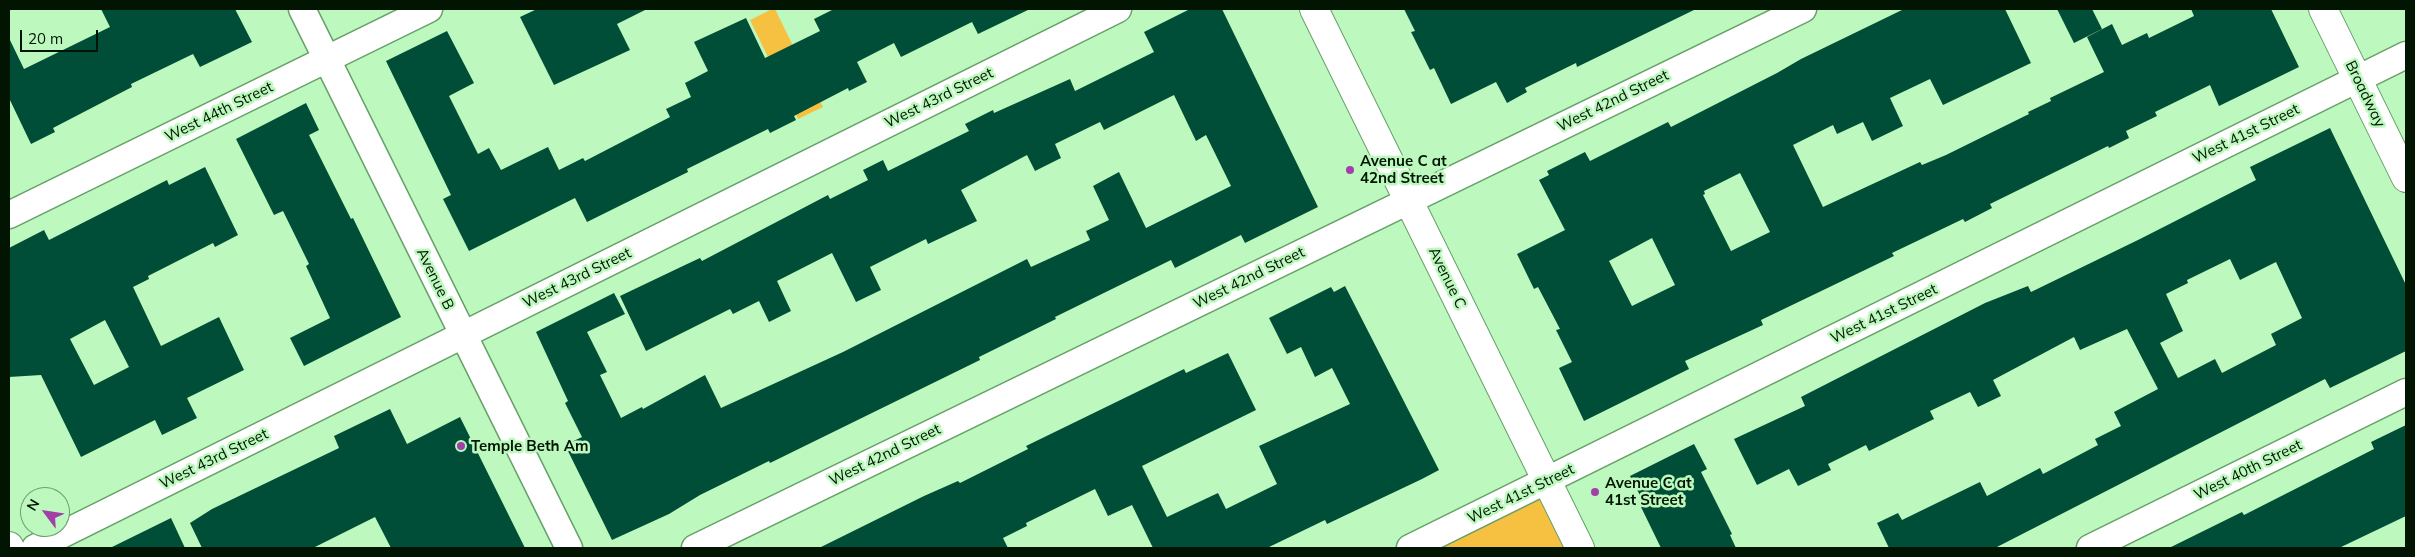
<!DOCTYPE html>
<html>
<head>
<meta charset="utf-8">
<style>
	body { margin:0 }
	#map { position:relative; width:2415px; height:557px; overflow:hidden; background:#bdf9be; font-family:Mulish,sans-serif }
	canvas { display:block }
	.frame { position:absolute; inset:0; border:10px solid #011502; pointer-events:none }
	.north { position:absolute; left:20px; top:487px; width:50px; height:50px; box-sizing:border-box; background:#bdf9be; border:1px solid #729e73; border-radius:50%; rotate:301deg; font-size:14px; font-weight:700; line-height:20px; text-align:center; color:#011502 }
	.north::after { content:''; display:block; margin:auto; width:18px; height:22px; background:#a140a8; clip-path:polygon(50% 0,100% 100%,50% 72%,0 100%) }
	.scale { position:absolute; left:20px; top:30px; width:78px; height:22px; box-sizing:border-box; border:2px solid #011502; border-top:0; padding-left:6px; font-size:15px; line-height:18px; white-space:nowrap; color:#011502; -webkit-text-stroke:4px #bdf9be; paint-order:stroke }
</style>
</head>
<body>
<div id="map">
<canvas width="2415" height="557"></canvas>
<div class="frame"></div>
<div class="north">N</div>
<div class="scale">20 m</div>
</div>
<script>
const c = document.querySelector('canvas').getContext('2d');
c.lineJoin = 'round';
function paint(path, color) {
  c.fillStyle = color;
  c.fill(path, 'evenodd');
}
function shape(rows) {
  const path = new Path2D();
  for (const r of rows) {
    path.moveTo(r[0], r[1]);
    for (let i = 2; i < r.length; i += 2) path.lineTo(r[i], r[i + 1]);
  }
  return path;
}
function trace(path, color, width, dash) {
  c.strokeStyle = color;
  c.lineWidth = width;
  c.lineCap = dash ? 'butt' : 'round';
  c.setLineDash(dash || []);
  c.stroke(path);
}
function write(font, color, halo, rows, align = 'center') {
  c.font = font + ' Mulish,sans-serif';
  c.lineWidth = 5;
  c.setLineDash([]);
  c.textBaseline = 'middle';
  c.strokeStyle = halo;
  c.fillStyle = color;
  for (const [text, x, y, turn = 0] of rows) {
    c.save();
    c.translate(x, y);
    c.rotate((+turn || 0) * Math.PI / 180);
    c.textAlign = isNaN(turn) ? turn : align;
    if (halo) c.strokeText(text, 0, 0);
    c.fillText(text, 0, 0);
    c.restore();
  }
}
const green = shape([
	[772,9,775,9,823,107,798,119,750,20],
	[1547,480,1580,548,1408,548]
]);
const building = shape([
	[101,9,235,9,252,42,200,67,193,54,131,84,132,87,53,128,55,132,31,144,9,98,9,38,24,69,110,27],
	[537,9,647,9,617,24,630,50,554,85,520,17],
	[834,9,1030,9,978,34,972,22,901,57,894,43,857,62,867,82,849,91,848,88,794,116,796,120,770,133,768,129,687,169,688,172,587,222,575,198,469,251,443,199,451,195,386,61,447,31,474,83,449,96,478,154,489,148,501,170,548,147,559,170,583,158,585,161,670,117,666,109,691,97,685,83,708,71,694,42,746,18,765,58,820,31,814,19],
	[1190,9,1222,9,1318,207,1245,243,1241,235,1175,268,1171,260,1055,317,1056,319,979,357,980,360,770,463,769,461,700,495,669,514,612,540,565,445,582,437,565,403,568,401,536,332,614,293,625,314,587,332,607,372,600,375,621,418,642,407,643,409,705,375,721,408,843,352,1027,259,1031,267,1090,240,1086,231,1109,220,1093,186,1119,172,1146,228,1231,186,1206,135,1196,141,1174,95,1104,130,1100,122,1055,144,1061,158,1035,171,1027,155,961,190,977,221,928,244,926,239,870,267,881,290,856,302,832,253,777,281,791,311,769,322,759,301,733,314,730,309,646,351,620,296,685,265,700,258,702,261,828,195,830,199,868,180,863,170,883,160,888,171,969,131,965,124,993,110,994,113,1070,79,1075,91,1154,52,1144,32],
	[1404,9,1696,9,1577,67,1576,63,1525,88,1527,92,1507,103,1496,82,1451,104,1434,68,1430,70,1411,32,1415,31],
	[1904,9,2005,9,2031,63,1943,105,1930,79,1890,98,1903,126,1872,141,1863,122,1837,134,1833,125,1793,145,1823,207,1920,162,1922,165,1946,155,2029,114,2028,112,2051,101,2050,98,2104,72,2087,37,2112,24,2122,45,2147,33,2149,38,2194,16,2191,9,2271,9,2299,67,2219,106,2210,85,2155,112,2157,116,2126,131,2129,138,2109,148,2108,146,1990,204,1992,208,1965,222,1963,219,1892,253,1894,256,1761,320,1763,325,1685,361,1689,369,1584,421,1559,368,1572,362,1556,330,1560,329,1538,287,1534,289,1517,254,1565,230,1539,180,1549,175,1547,171,1585,152,1590,161,1668,122,1671,127,1777,73,1801,59],
	[1740,173,1770,232,1731,251,1703,195,1705,194,1704,191],
	[1652,238,1675,285,1632,306,1609,261],
	[2057,9,2092,9,2102,29,2074,43],
	[306,103,319,130,309,135,351,219,353,218,401,317,304,366,290,338,330,318,306,266,309,264,283,211,274,215,236,139],
	[2330,128,2406,285,2406,351,2330,388,2325,379,1995,548,1889,548,1877,523,1898,513,1902,520,1980,482,1987,496,2040,468,2043,474,2098,445,2095,439,2121,426,2114,412,2158,389,2127,329,2080,350,2074,337,1993,380,2001,396,1978,407,1970,392,1930,411,1934,419,1869,451,1866,445,1828,464,1831,470,1798,486,1789,469,1757,485,1734,439,1805,406,1801,397,1985,303,2028,286,2031,292,2140,239,2256,180,2250,167],
	[2230,259,2240,280,2276,262,2302,318,2271,334,2276,345,2222,373,2215,359,2178,378,2160,343,2183,331,2166,294,2188,283,2187,280],
	[205,167,238,235,215,247,213,243,148,276,149,279,133,287,161,346,219,317,244,370,187,398,197,418,162,435,155,420,81,457,41,375,9,377,9,248,44,230,49,240,167,180,169,185],
	[105,320,129,367,94,385,70,339],
	[1345,286,1439,470,1422,479,1327,524,1325,520,1267,548,1153,548,1132,505,1108,516,1095,489,1026,523,1027,526,1003,538,1008,548,819,548,924,496,958,481,960,483,1028,449,1026,446,1184,369,1186,373,1228,353,1256,410,1142,466,1167,517,1218,493,1226,509,1277,484,1259,446,1350,404,1332,368,1315,377,1301,347,1287,354,1269,318,1331,287,1334,292],
	[390,409,407,444,460,417,525,548,391,548,375,517,313,548,202,548,190,523,212,509,339,448,334,436],
	[2406,425,2406,516,2339,548,2169,548,2242,512,2244,515,2374,449,2371,442],
	[1694,444,1707,469,1701,472,1732,534,1730,535,1736,548,1661,548,1641,507,1645,505,1630,476],
	[171,518,185,548,110,548]
]);
const street = shape([
	[302,9,569,548],
	[9,215,429,9],
	[35,548,1118,9],
	[695,548,1803,9],
	[1410,548,2406,55],
	[2090,548,2406,392]
]);
const secondary = shape([
	[1314,9,1580,548],
	[2323,9,2406,178]
]);
const primary = shape([
	[9,546,10,548]
]);
const markers = [
	[1350,170,5,"#a140a8"],
	[461,446,5,"#a140a8"],
	[1595,492,5,"#a140a8"]
];
const streetNames = [
	["Broadway",2365,94,64],
	["West 43rd Street",939,98,-26],
	["West 42nd Street",1613,101,-26],
	["West 44th Street",219,112,-26],
	["West 41st Street",2246,134,-26],
	["West 43rd Street",577,278,-26],
	["West 42nd Street",1249,278,-26],
	["Avenue C",1447,278,64],
	["Avenue B",435,279,64],
	["West 41st Street",1884,314,-26],
	["West 42nd Street",885,455,-26],
	["West 43rd Street",214,459,-26],
	["West 40th Street",2248,470,-26],
	["West 41st Street",1521,494,-26]
];
const poiNames = [
	["Avenue C at",1360,161],
	["42nd Street",1360,178],
	["Temple Beth Am",471,446],
	["Avenue C at",1605,483],
	["41st Street",1605,500]
];
paint(green, '#f6c140');
paint(building, '#004e37');
trace(street, '#67a069', 29);
trace(secondary, '#67a069', 30);
trace(primary, '#67a069', 30);
trace(street, '#fff', 26);
trace(secondary, '#fff', 28);
trace(primary, '#fff', 28);
for (const [x, y, r, color] of markers) {
  const dot = new Path2D();
  dot.arc(x, y, r, 0, 2 * Math.PI);
  c.fillStyle = color;
  c.fill(dot);
  trace(dot, '#bdf9be', 2);
}
write('15px', '#011502', '#bdf9be', streetNames);
write('bold 15px', '#011502', '#bdf9be', poiNames, 'left');
</script>
</body>
</html>
